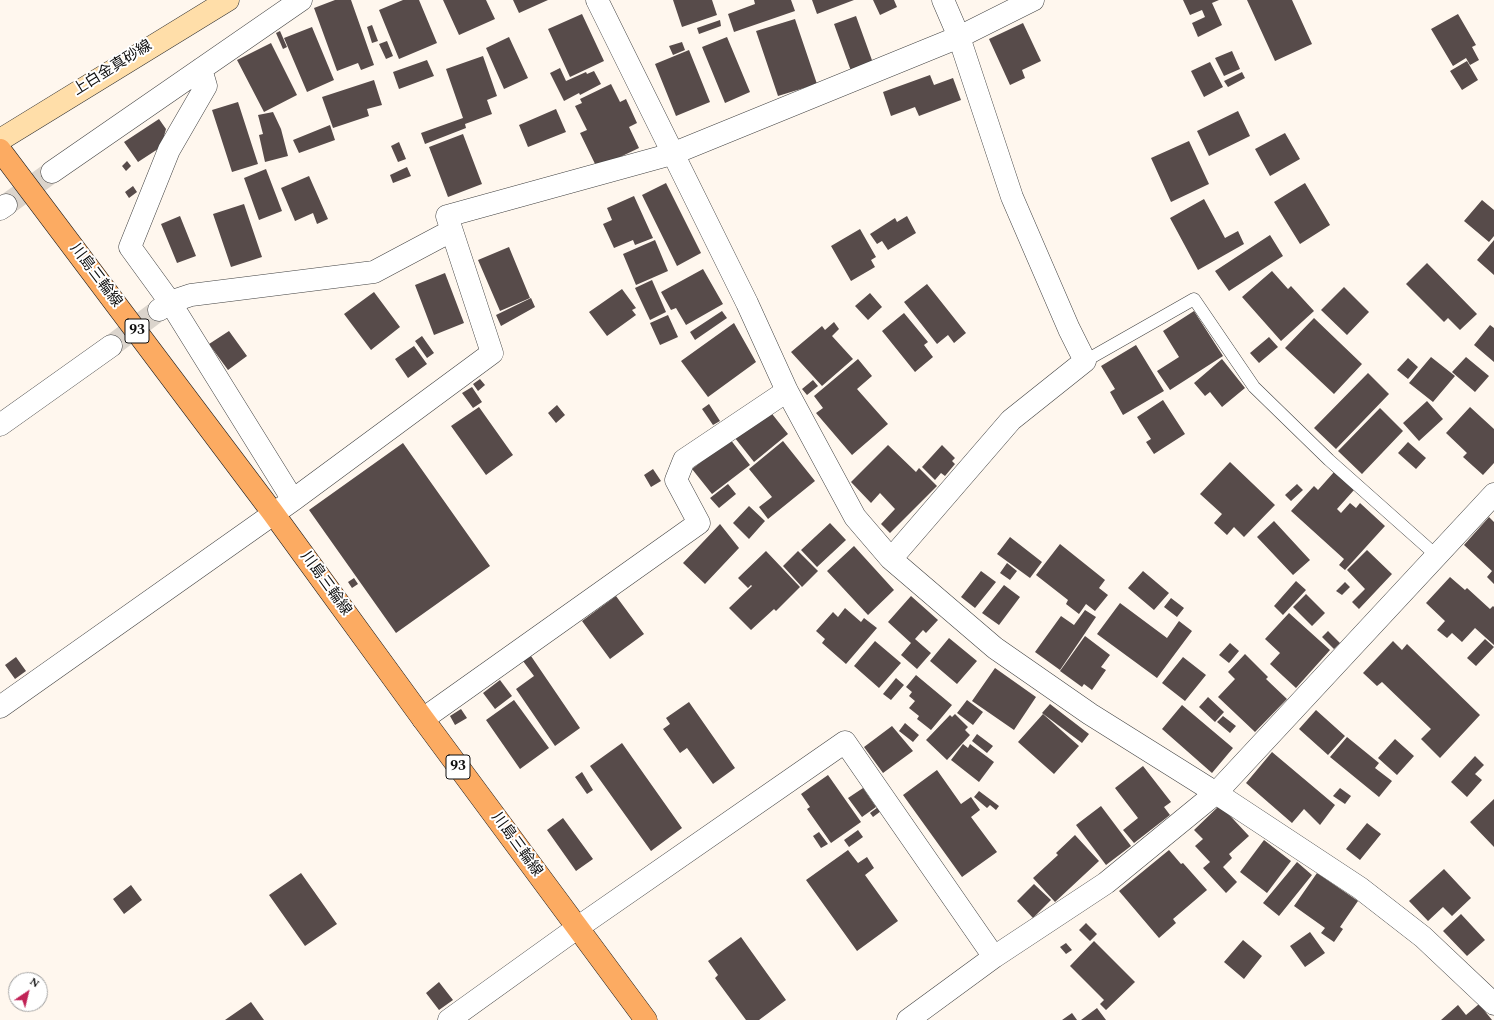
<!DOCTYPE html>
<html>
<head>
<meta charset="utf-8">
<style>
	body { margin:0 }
	#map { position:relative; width:1494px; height:1020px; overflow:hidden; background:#fff7ee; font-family:Spectral,serif }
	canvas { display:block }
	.north { position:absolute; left:8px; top:972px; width:40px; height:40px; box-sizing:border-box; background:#fff; border:1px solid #9f9f9f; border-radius:50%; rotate:35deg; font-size:11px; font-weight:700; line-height:16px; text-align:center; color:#0e0e0e }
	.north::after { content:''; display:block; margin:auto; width:14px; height:18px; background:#c12256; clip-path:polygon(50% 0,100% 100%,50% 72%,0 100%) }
</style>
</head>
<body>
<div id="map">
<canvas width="1494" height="1020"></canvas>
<div class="north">N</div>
</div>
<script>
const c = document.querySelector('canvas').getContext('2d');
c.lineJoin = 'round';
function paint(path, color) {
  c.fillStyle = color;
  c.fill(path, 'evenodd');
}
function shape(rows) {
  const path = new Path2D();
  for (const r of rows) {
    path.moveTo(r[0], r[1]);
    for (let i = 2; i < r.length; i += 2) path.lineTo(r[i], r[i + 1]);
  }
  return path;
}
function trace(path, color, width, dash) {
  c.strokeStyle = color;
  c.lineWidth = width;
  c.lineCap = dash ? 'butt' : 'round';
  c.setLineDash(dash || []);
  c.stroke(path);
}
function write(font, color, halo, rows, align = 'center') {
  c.font = font + ' Spectral,"Noto Sans JP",serif';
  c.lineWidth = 4;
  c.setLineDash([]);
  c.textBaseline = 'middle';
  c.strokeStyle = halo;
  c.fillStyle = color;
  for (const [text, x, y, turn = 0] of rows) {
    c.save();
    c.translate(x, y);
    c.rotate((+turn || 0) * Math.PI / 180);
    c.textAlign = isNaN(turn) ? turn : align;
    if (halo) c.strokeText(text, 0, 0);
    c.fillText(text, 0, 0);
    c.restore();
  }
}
const building = shape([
	[335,0,351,0,374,65,361,70,358,63,337,71,314,8],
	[403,0,419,0,437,43,399,59,379,10],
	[443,0,486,0,495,19,459,35],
	[513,0,548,0,519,13],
	[673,0,712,0,717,15,682,27],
	[754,0,791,0,795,11,734,32,728,14,755,4],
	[812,0,854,0,817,14],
	[873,0,894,0,897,7,880,15],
	[1183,0,1219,0,1212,3,1222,25,1198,37,1192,23,1205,17,1202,10,1190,15],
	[1247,0,1292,0,1312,44,1275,61],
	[582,14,604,61,570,77,548,29],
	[1458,14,1476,45,1472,47,1479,60,1470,65,1466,58,1453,66,1431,29],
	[856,16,873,63,851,71,834,24],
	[795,19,817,84,778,96,756,31],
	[720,20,721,26,699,34,697,28],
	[1023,23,1041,61,1022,70,1025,78,1010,85,989,39],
	[372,25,378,41,372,43,367,27],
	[312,27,334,80,307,92,284,38],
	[280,31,287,47,283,49,276,33],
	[509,37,528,78,504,89,486,48],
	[727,37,750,92,725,103,702,47],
	[387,41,393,56,386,59,379,44],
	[682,42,685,50,673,55,669,46],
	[271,43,297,95,264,112,237,60],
	[689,50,710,102,676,116,655,64],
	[1232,51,1240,69,1224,76,1215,58],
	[483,56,497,96,487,100,492,114,465,124,466,128,425,144,421,133,463,118,446,69],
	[427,60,434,76,399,89,393,72],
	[1467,61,1478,80,1462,90,1450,71],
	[1210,62,1223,87,1204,97,1191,71],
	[560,68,566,81,586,72,587,74,594,71,601,84,580,95,579,93,564,101,550,73],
	[1242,72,1245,78,1228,87,1224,81],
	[930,75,934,85,953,78,961,100,919,116,915,107,891,116,883,92],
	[374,80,382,105,367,109,369,116,333,128,322,97],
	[611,84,620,102,626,99,637,123,629,127,639,148,597,168,580,133,587,130,575,106,582,103,580,99],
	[238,102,258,164,232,172,212,110],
	[556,109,566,132,528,147,519,125],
	[1238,111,1250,136,1209,156,1197,131],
	[273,112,281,129,288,156,265,162,259,135,263,134,258,115],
	[159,119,166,129,161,147,138,162,124,142],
	[330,125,335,140,299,153,293,140],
	[1285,133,1300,159,1270,176,1255,149],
	[463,134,482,184,448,197,429,147],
	[1189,141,1209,184,1171,202,1151,158],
	[399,142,406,159,398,162,391,146],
	[127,161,131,166,126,171,122,166],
	[407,167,411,176,393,183,390,175],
	[266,169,282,211,259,220,244,178],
	[309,176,328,219,317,224,313,213,295,221,281,188],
	[666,183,701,253,677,266,642,195],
	[1305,183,1330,225,1300,244,1274,202],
	[133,186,137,192,129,198,125,192],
	[634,196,653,238,635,245,633,240,614,248,603,224,612,220,607,208],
	[1204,199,1225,238,1238,231,1244,244,1198,270,1170,218],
	[1482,200,1494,210,1494,236,1489,242,1464,221],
	[244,204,262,257,231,267,213,214],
	[180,216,196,256,177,263,161,224],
	[907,216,916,233,888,250,882,241,877,244,870,234,895,218,897,222],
	[860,229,876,257,871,260,875,267,851,281,831,246],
	[1270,235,1283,256,1229,291,1215,271],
	[655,240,668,271,636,285,623,254],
	[1494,240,1494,275,1477,260],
	[509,247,530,298,500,311,478,260],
	[1427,263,1477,314,1460,330,1448,318,1444,322,1406,284],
	[703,269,723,304,686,325,676,308,671,310,661,292],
	[1272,271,1288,289,1291,286,1314,311,1281,341,1242,297],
	[445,273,464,323,434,335,415,285],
	[652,280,666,312,650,320,635,288],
	[927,284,966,333,954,343,948,335,937,344,904,302],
	[1344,287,1369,312,1347,335,1321,310],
	[622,289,636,308,632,310,636,315,607,336,589,312],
	[374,292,400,327,371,350,344,314],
	[870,293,882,307,868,320,855,306],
	[531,298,535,307,501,326,496,315],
	[722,311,727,318,695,340,690,332],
	[1194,311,1223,356,1170,390,1157,371,1179,357,1163,331],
	[904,313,928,342,924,345,933,357,915,372,882,331],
	[668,315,678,337,660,345,650,323],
	[1314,318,1362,364,1334,394,1285,348],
	[834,322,839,329,832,336,853,359,822,386,791,352,822,326,825,330],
	[734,323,756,362,708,397,681,361],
	[1490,325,1494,328,1494,362,1474,345],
	[229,331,247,356,228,370,209,344],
	[422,336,434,353,427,358,415,341],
	[1269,337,1278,347,1259,363,1250,353],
	[1136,345,1164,391,1123,415,1110,392,1115,389,1101,366],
	[414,346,427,364,408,378,395,359],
	[1431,357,1455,376,1433,402,1409,383],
	[1466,357,1489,376,1475,392,1452,372],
	[1408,358,1418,367,1408,379,1397,370],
	[858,359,872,376,857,389,888,424,852,455,816,413,823,408,814,396],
	[1222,359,1245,388,1222,407,1210,392,1205,396,1194,383],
	[1368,373,1389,394,1336,449,1314,428],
	[480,379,485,385,478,391,473,384],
	[813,380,818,386,807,395,802,389],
	[472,387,482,402,473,408,462,393],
	[1163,400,1185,434,1154,454,1146,442,1151,439,1137,417],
	[1427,401,1443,419,1419,441,1403,423],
	[709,404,720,421,713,425,702,409],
	[557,405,565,415,556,423,548,413],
	[479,407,513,455,486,475,451,426],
	[1470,407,1494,429,1494,463,1483,475,1463,457,1467,453,1446,433],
	[1380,408,1403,431,1362,474,1338,451],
	[769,410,788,434,754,462,735,438],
	[730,439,750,465,712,494,692,469],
	[783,441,815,481,768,519,759,507,772,497,749,469],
	[1408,442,1426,458,1416,469,1398,453],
	[403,443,490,566,396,633,309,510],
	[888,445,916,472,919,468,937,486,890,533,881,524,895,509,880,493,871,503,851,482],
	[942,445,955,458,952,461,955,464,945,476,941,473,935,480,922,467],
	[1230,462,1275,505,1244,537,1234,527,1227,535,1214,523,1222,514,1200,494],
	[653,469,661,481,651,487,644,475],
	[1334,472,1354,490,1337,509,1341,513,1350,503,1356,508,1360,503,1385,526,1345,570,1339,565,1344,559,1291,511,1314,486,1318,490],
	[728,484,736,494,719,508,710,498],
	[1297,484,1303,490,1291,501,1285,495],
	[749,506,765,521,749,539,733,523],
	[1489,517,1494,522,1494,584,1487,577,1492,571,1464,545],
	[1274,521,1310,560,1293,575,1257,537],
	[830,523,846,540,817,567,801,550],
	[720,524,739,548,705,584,683,563],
	[1010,537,1042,562,1030,578,997,554],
	[1060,544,1105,580,1099,588,1108,595,1095,611,1086,604,1079,614,1066,604,1068,600,1036,575],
	[854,546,894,590,868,615,827,571],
	[1367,550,1392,574,1359,609,1352,602,1365,589,1347,570],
	[766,551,800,587,776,611,774,609,751,630,729,608,752,586,751,585,748,588,738,578],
	[798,551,818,571,802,587,783,566],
	[1007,563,1017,571,1010,580,1000,573],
	[981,571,996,582,975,608,961,597],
	[1143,571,1169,593,1154,610,1128,588],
	[1450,577,1465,590,1467,588,1490,609,1493,606,1494,607,1494,645,1475,628,1462,642,1452,633,1447,638,1437,630,1445,621,1426,603],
	[354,578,358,584,352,588,348,582],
	[1296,581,1306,590,1283,615,1274,606],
	[1345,582,1350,587,1342,595,1336,591],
	[1004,585,1020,597,999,625,982,613],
	[1306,594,1325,613,1312,626,1293,607],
	[616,596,644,634,610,659,582,621],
	[911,596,938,620,926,633,923,630,915,639,931,653,917,669,901,655,911,643,888,622],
	[1171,598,1184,608,1177,617,1164,607],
	[1120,603,1167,638,1179,621,1192,631,1157,678,1097,634],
	[845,608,861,622,864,618,877,628,846,664,822,643,825,639,816,631,833,612,838,617],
	[1085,610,1096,617,1060,670,1035,652,1061,616,1074,625],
	[1289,613,1330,650,1296,688,1270,664,1280,653,1265,639],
	[1328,631,1340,643,1334,649,1322,637],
	[1085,636,1110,655,1101,667,1106,670,1092,690,1084,684,1082,687,1060,671],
	[949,638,977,661,957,684,930,661],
	[1485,639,1494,647,1476,666,1467,658],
	[875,641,901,663,879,688,854,666],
	[1393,641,1402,650,1407,644,1480,715,1440,758,1421,739,1431,729,1382,682,1377,686,1363,673],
	[1230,643,1239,651,1229,663,1219,655],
	[1245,654,1268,677,1266,679,1287,699,1255,732,1218,697,1235,679,1228,672],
	[531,656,580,728,555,746,516,689,534,676,523,661],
	[16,657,26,671,15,679,5,665],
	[1183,657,1206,675,1185,701,1162,683],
	[995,668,1036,697,1014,730,972,701],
	[916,675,952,705,931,730,917,719,919,716,909,708,915,701,909,696,912,692,906,687],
	[896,678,904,685,891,700,883,694],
	[500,680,512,696,495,709,483,693],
	[1208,697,1224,712,1215,722,1199,707],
	[514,700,549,748,520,769,486,720],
	[967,700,983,712,973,725,957,713],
	[689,702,735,768,713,784,687,748,680,753,663,729,670,724,666,718],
	[1050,704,1089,734,1082,743,1042,713],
	[1182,705,1233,748,1212,773,1162,729],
	[461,709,467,718,455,725,450,716],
	[1316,710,1345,736,1328,755,1299,729],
	[955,714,968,727,965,730,970,735,947,760,926,740,950,715,952,717],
	[1043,714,1079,746,1054,774,1018,742],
	[1223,716,1236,726,1230,733,1217,722],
	[905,723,919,735,913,742,899,731],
	[892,726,913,751,883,773,864,747],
	[977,734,993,746,987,753,972,741],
	[1347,737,1379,763,1375,768,1392,781,1379,797,1330,757],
	[1395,739,1414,756,1397,775,1378,758],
	[622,743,682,828,651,851,590,766],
	[963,744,968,748,970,744,994,762,979,782,951,760],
	[1272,752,1335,805,1320,825,1304,809,1292,823,1246,783],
	[1475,756,1484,765,1475,774,1482,780,1467,797,1451,782],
	[1143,766,1171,802,1164,807,1170,815,1134,843,1123,830,1138,818,1115,788],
	[937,770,961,804,971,797,980,810,971,817,997,852,962,877,903,795],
	[582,772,593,790,587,794,575,777],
	[828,775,861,822,831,843,807,809,810,807,801,794],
	[863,788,876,807,862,817,848,798],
	[1340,788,1351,796,1345,804,1333,796],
	[979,791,999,806,996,810,990,805,987,808,974,797],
	[1494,799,1494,847,1470,822],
	[1220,805,1249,836,1229,854,1232,858,1223,867,1237,882,1226,893,1203,868,1210,862,1195,846,1203,839,1194,830],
	[1101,806,1131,846,1106,865,1076,825],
	[878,807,881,811,873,817,870,813],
	[563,818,593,859,576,871,547,830],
	[1367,823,1381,834,1360,860,1346,849],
	[858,830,863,837,849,847,844,840],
	[819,832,828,844,821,848,813,836],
	[1075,835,1099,861,1055,902,1033,878,1058,855,1056,853],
	[1264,840,1291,861,1267,893,1240,872],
	[848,850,858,863,867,857,874,868,865,875,898,921,857,951,806,880],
	[1169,850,1181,864,1183,863,1207,890,1173,919,1176,923,1159,938,1119,891],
	[1297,862,1312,875,1279,916,1263,903],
	[1444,869,1471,898,1452,916,1443,907,1428,921,1409,901],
	[301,873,337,924,305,946,269,895],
	[1317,873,1358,901,1340,927,1343,929,1334,942,1321,933,1325,928,1294,906],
	[1034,884,1051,900,1033,918,1017,901],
	[131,885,142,900,124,914,113,899],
	[1461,914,1485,940,1467,956,1443,931],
	[1086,923,1097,934,1090,941,1079,930],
	[1310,932,1325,953,1305,967,1290,946],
	[741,937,786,1000,759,1020,746,1020,715,978,718,975,708,961],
	[1243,940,1262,956,1244,979,1224,962],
	[1094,941,1135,982,1106,1010,1100,1004,1104,1000,1070,966],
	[1066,943,1072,950,1066,954,1060,947],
	[439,982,453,1000,439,1010,426,993],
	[251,1002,264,1020,225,1020],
	[1479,1004,1492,1020,1441,1020,1458,1005,1466,1015],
	[1097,1008,1106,1020,1081,1020],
	[1072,1013,1077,1020,1062,1020]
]);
const streetTunnel = shape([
	[6,205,52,172],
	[111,346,159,310]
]);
const lane = shape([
	[1085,361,1194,299,1254,387,1329,460,1437,556]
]);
const street = shape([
	[597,0,747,303,787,391,855,517,891,559,995,648,1090,714,1216,793,1360,888,1423,937,1494,1004],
	[201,69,206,86,169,150,130,247,170,302,293,500],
	[52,172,301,0],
	[0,209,6,205],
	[159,310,170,302,191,295,374,272,451,231],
	[0,425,111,346],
	[891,559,1011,420,1085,361,1069,329,1012,197,959,37,943,0],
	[0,707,293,500,492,353,447,216,672,154,959,37,1033,0],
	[423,719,699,523,676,480,684,460,787,391],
	[449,1020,577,928,845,742,994,957],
	[908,1020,994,957,1106,883,1216,793,1494,494]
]);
const secondary = shape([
	[0,140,228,0]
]);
const primary = shape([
	[0,150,273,513,423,719,646,1020]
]);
const shields = [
	[137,331,24],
	[458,767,24]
];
const shieldNames = [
	["93",137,331],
	["93",458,767]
];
const streetNames = [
	["上白金真砂線",113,69,-32],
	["川島三輪線",95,276,53],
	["川島三輪線",325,584,54],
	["川島三輪線",516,845,54]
];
paint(building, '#574b4a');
trace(streetTunnel, '#dbd4cc', 22, [22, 11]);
trace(lane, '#414141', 13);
trace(street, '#414141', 23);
trace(secondary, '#303030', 23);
trace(primary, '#1f1f1f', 23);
trace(lane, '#fff', 12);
trace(street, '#fff', 22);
trace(secondary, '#ffdea9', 22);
trace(primary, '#fcab62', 22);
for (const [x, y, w] of shields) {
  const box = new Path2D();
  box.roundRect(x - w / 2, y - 12, w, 24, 3);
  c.fillStyle = '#fff';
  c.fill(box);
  trace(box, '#0e0e0e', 1);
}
write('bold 14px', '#0e0e0e', null, shieldNames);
write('15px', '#0e0e0e', '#fff', streetNames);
</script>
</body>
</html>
